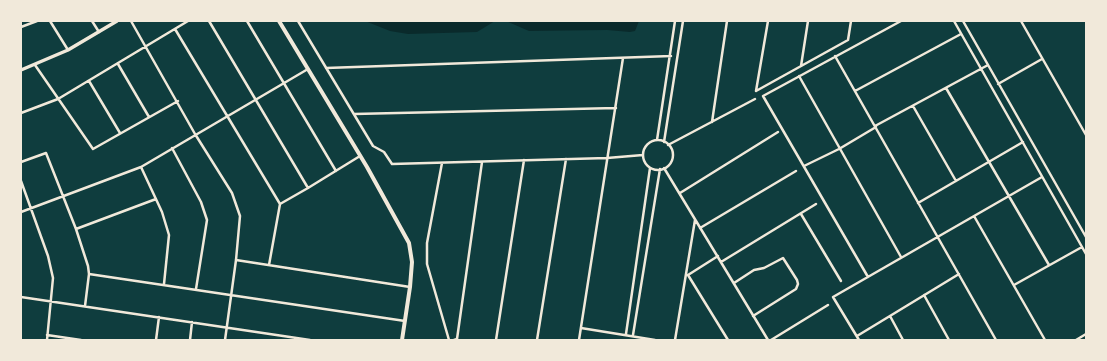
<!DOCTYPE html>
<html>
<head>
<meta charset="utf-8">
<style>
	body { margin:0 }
	#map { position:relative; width:1107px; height:361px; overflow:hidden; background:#0f3d3e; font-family:"Open Sans",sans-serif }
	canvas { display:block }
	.frame { position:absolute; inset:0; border:22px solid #f1e9da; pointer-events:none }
</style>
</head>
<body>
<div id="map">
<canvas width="1107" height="361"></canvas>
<div class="frame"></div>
</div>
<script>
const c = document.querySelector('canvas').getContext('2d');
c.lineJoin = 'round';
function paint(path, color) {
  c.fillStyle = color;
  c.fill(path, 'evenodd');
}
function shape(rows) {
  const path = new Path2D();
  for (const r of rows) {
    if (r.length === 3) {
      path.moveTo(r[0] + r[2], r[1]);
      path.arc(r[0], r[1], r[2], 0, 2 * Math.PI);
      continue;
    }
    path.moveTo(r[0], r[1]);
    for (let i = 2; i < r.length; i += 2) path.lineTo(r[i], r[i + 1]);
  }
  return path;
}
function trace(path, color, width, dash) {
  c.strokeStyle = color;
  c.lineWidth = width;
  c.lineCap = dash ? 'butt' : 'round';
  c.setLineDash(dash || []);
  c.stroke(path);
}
const water = shape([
	[365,21,495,21,477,32,408,34,390,31],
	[506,21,639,21,635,31,630,32,607,30,529,31]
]);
const minor = shape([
	[50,21,68,50],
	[92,21,99,32],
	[131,21,195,134,232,193,240,216,236,260,225,340],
	[209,21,308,188],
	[247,21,336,171],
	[298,21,373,146,384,152,392,164,607,158,643,155],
	[954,21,1086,254],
	[963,21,1086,237],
	[1021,21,1086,135],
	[21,27,37,21],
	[175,29,280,204],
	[835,56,996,340],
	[118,64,149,117],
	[35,65,93,149,178,101],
	[801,66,808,21],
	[326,68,671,56],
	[799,76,901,257],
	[89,81,120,133],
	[998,84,1042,59],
	[946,88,1049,265],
	[756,91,848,40,851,21],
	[756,91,768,21],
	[855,91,961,34],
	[913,106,956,181],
	[21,113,58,99,188,21],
	[354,114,616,108],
	[712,122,727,21],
	[875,126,988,65],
	[657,140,675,21],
	[658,155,15],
	[664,142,683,21],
	[668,145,755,99],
	[172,148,201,202,207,220,196,289],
	[21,162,46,153,76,229,88,266,89,274,85,306],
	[442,163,427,243,427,264,449,340],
	[804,166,839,149,876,127],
	[141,167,162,212,169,235,164,284],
	[664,168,768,340],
	[21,181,48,256,53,278,47,340],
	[680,193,778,132],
	[918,203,1023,142],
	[21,212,141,167,308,69],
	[801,214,841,281],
	[974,216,1045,340],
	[700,228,796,171],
	[76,229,156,199],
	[718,256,688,275,728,340],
	[236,260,410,287],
	[721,262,816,204],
	[269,265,280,204,308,188,360,156],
	[89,274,405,321],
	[868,277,763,96,901,21],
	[734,283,754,270,764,268,783,258,797,280,798,284,796,289,753,316],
	[1014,285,1082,247],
	[924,295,949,340],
	[21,297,310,340],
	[890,316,903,340],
	[581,328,655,340],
	[626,334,650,168],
	[47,335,81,340],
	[633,335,660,169],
	[857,336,959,274],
	[156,340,159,317],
	[190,340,192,322],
	[454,340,457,339,482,162],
	[496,340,524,160],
	[537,340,566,159],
	[579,340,623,58],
	[675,340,695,220],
	[771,340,828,305],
	[859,340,833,297,1042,177],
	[1076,340,1086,334]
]);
const tertiary = shape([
	[21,70,68,50,117,21]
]);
const secondary = shape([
	[279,21,367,167,409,243,412,262,410,287,402,340]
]);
paint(water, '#0a2a2b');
trace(minor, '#f1e9da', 2.5);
trace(tertiary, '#f1e9da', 3.5);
trace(secondary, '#f1e9da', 4);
</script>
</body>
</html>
